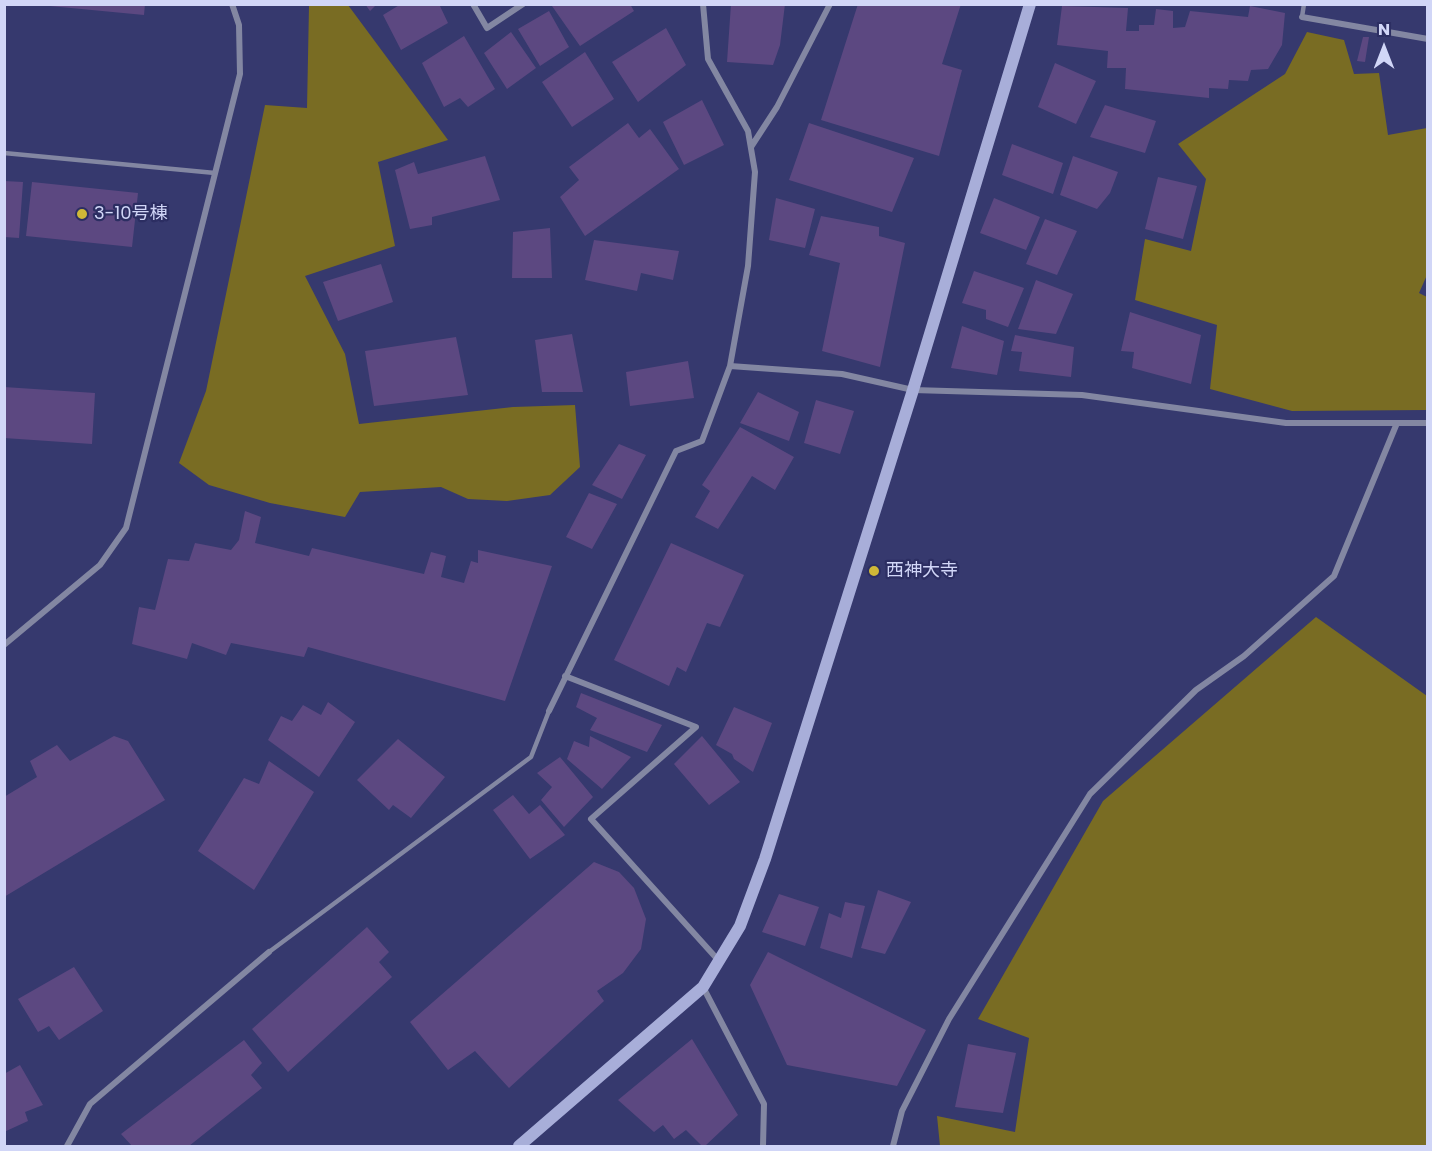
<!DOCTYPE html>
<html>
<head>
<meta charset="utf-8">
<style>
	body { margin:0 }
	#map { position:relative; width:1432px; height:1151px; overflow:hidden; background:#36396e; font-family:Poppins,sans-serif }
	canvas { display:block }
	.frame { position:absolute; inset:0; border:6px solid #d1d6f7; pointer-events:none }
	.north { position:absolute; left:1354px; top:18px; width:60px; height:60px; -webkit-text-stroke:4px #2c2e62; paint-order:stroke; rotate:0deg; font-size:16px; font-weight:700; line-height:24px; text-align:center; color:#d1d6f7 }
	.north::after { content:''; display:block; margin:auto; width:21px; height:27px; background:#d1d6f7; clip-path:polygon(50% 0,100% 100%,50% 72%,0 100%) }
</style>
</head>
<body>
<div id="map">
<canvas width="1432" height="1151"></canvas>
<div class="frame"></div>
<div class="north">N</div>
</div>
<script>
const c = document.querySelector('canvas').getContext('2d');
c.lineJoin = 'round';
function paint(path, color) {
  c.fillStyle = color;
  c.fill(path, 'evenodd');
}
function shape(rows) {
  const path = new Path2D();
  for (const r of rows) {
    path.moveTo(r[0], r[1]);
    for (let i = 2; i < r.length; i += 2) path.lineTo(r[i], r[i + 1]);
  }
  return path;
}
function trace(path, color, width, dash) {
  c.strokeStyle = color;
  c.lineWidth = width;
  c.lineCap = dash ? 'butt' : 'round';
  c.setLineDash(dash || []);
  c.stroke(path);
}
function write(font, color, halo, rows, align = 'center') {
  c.font = font + ' Poppins,"Noto Sans JP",sans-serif';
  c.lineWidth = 4.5;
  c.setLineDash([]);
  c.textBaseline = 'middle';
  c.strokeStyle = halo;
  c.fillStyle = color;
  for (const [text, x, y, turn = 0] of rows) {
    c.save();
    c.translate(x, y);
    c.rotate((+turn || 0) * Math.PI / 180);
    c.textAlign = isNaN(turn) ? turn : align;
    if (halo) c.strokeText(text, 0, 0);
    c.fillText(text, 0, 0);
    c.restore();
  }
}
const forest = shape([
	[312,4,348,5,448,140,378,162,395,246,305,276,345,354,359,424,513,407,575,405,580,467,550,495,507,501,468,499,441,487,360,492,345,517,270,503,209,485,179,463,206,391,265,105,307,108,309,6],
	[1307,32,1344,40,1354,74,1379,73,1388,135,1427,128,1427,275,1419,293,1427,297,1427,410,1292,411,1210,389,1217,325,1135,300,1145,239,1191,251,1206,179,1178,144,1285,74],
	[1316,617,1427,696,1427,1146,940,1146,937,1116,1015,1132,1029,1038,978,1019,1103,801]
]);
const building = shape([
	[50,4,145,4,144,15,50,6],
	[365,4,377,4,370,11],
	[401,4,439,4,448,23,401,50,383,15],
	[554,4,630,4,634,11,580,46,552,6],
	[731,4,785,4,780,45,773,65,727,62],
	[858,4,961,4,942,64,962,70,939,156,821,120],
	[1062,6,1128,8,1126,31,1139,31,1139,25,1154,25,1156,9,1173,11,1173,28,1185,27,1190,11,1248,17,1250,6,1285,13,1282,45,1268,69,1251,70,1248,81,1229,80,1228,89,1209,88,1209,98,1125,89,1126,68,1107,68,1108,51,1057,45],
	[549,11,569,47,540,66,518,29],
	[666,28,686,65,638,102,612,62],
	[511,32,536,68,507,89,484,53],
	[464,36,495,89,468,107,460,98,444,107,422,63],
	[1363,37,1369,37,1365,62,1357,61],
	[585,52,614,99,572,127,542,82],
	[1055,63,1096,81,1076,124,1038,107],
	[702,100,724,145,684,165,663,122],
	[1105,105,1156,121,1145,153,1090,137],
	[628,123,639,138,650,129,679,169,585,236,560,197,579,180,569,167],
	[809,123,914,158,892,212,789,180],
	[1012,144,1063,163,1053,194,1002,175],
	[485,156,500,200,432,217,432,225,410,229,395,170,414,162,418,174],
	[1073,156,1118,172,1110,193,1097,209,1060,195],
	[1158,177,1197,186,1183,239,1145,229],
	[4,181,23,182,19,238,4,237],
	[32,182,138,193,132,247,26,236],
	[776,198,815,209,805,248,769,240],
	[994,198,1040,217,1026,250,980,233],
	[821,216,879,227,879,236,905,243,880,367,822,351,840,263,809,255],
	[1045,219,1077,231,1057,275,1026,264],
	[550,228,552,278,512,278,513,232],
	[594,240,679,251,673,280,641,273,637,291,585,280],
	[381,264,393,302,338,321,323,282],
	[974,271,1024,288,1008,327,986,319,986,310,962,303],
	[1036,280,1073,294,1056,334,1018,329],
	[1130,312,1201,335,1191,384,1132,368,1134,352,1121,351],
	[962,326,1004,341,997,375,951,368],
	[572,334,583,392,542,392,535,340],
	[1015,335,1074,347,1071,377,1019,371,1022,352,1011,351],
	[456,337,468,395,374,406,365,351],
	[688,361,694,398,630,406,626,372],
	[4,387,95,393,92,444,4,438],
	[758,392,799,412,789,441,740,423],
	[816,400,854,411,840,454,804,443],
	[740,427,794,457,775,490,752,476,718,529,695,517,710,491,702,485],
	[619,444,646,455,622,499,592,485],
	[589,493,617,504,592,549,566,537],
	[245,511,261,517,255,543,309,556,312,548,424,574,431,552,446,556,441,577,464,583,471,561,478,563,478,550,552,566,505,701,308,647,304,657,231,643,226,655,192,643,187,659,132,644,139,607,155,610,168,559,189,561,195,543,231,550,239,540],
	[671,543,744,575,720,627,707,623,686,672,677,667,669,686,614,660],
	[581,693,662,725,647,752,590,730,597,718,576,707],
	[328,702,355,722,319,777,268,740,281,716,292,721,303,705,321,715],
	[734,707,772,723,753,772,734,759,732,754,716,745],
	[114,736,128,741,165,800,4,897,4,797,37,777,30,761,57,745,70,761],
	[590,736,631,757,602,789,567,759,574,741,589,747],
	[702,736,740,782,709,805,674,764],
	[398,739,445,777,411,818,393,805,389,810,357,780],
	[560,757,593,797,564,827,541,800,552,787,537,773],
	[269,761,314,792,254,890,198,851,244,778,259,784],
	[513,795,529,814,540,805,565,835,530,859,493,810],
	[594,862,619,872,634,888,646,919,641,949,623,973,597,991,604,1001,509,1088,475,1051,448,1070,410,1022],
	[878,890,911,902,885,954,861,948],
	[779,894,819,907,805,946,762,932],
	[845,902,865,906,852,958,820,948,829,913,841,918],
	[367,927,389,952,379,962,392,977,288,1072,252,1029],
	[768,952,926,1030,897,1086,787,1065,750,985],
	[74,967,103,1011,59,1040,49,1026,38,1032,18,999],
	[692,1039,738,1115,705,1146,702,1146,686,1130,674,1139,663,1125,654,1132,618,1100],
	[244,1040,262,1063,251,1075,262,1088,189,1146,132,1146,121,1134],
	[968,1044,1016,1053,1003,1113,955,1107],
	[20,1065,43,1105,25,1112,28,1121,4,1132,4,1074]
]);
const lane = shape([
	[1302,17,1304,4],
	[4,153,215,173],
	[269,952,531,757,549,711]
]);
const street = shape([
	[473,4,487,28,523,4],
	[703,4,708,59,748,131,755,172,748,266,730,366],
	[1302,17,1428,39],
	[751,147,777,107,830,4],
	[4,645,100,565,126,528,240,74,239,25,232,4],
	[565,676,696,727,591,819,719,961],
	[549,711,676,451,702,441,730,366,842,374,913,390,1082,395,1286,423,1428,423],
	[703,987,764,1104,763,1146],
	[67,1146,90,1104,269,952],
	[893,1146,902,1111,949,1019,1090,794,1196,690,1244,656,1334,576,1397,423]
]);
const secondary = shape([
	[519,1146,703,987,740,926,765,859,913,390,1030,4]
]);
const markers = [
	[82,214,6,"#cfb837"],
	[874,571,6,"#cfb837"]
];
const poiNames = [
	["3-10号棟",94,214],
	["西神大寺",886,571]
];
paint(forest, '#796c23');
paint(building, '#5c4881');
trace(lane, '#8387a2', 4.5);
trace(street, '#8387a2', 6);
trace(secondary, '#a8aed9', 12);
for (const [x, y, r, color] of markers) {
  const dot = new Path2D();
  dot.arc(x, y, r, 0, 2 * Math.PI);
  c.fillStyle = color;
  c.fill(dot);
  trace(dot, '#2c2e62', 2);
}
write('18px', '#d1d6f7', '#2c2e62', poiNames, 'left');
</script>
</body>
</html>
